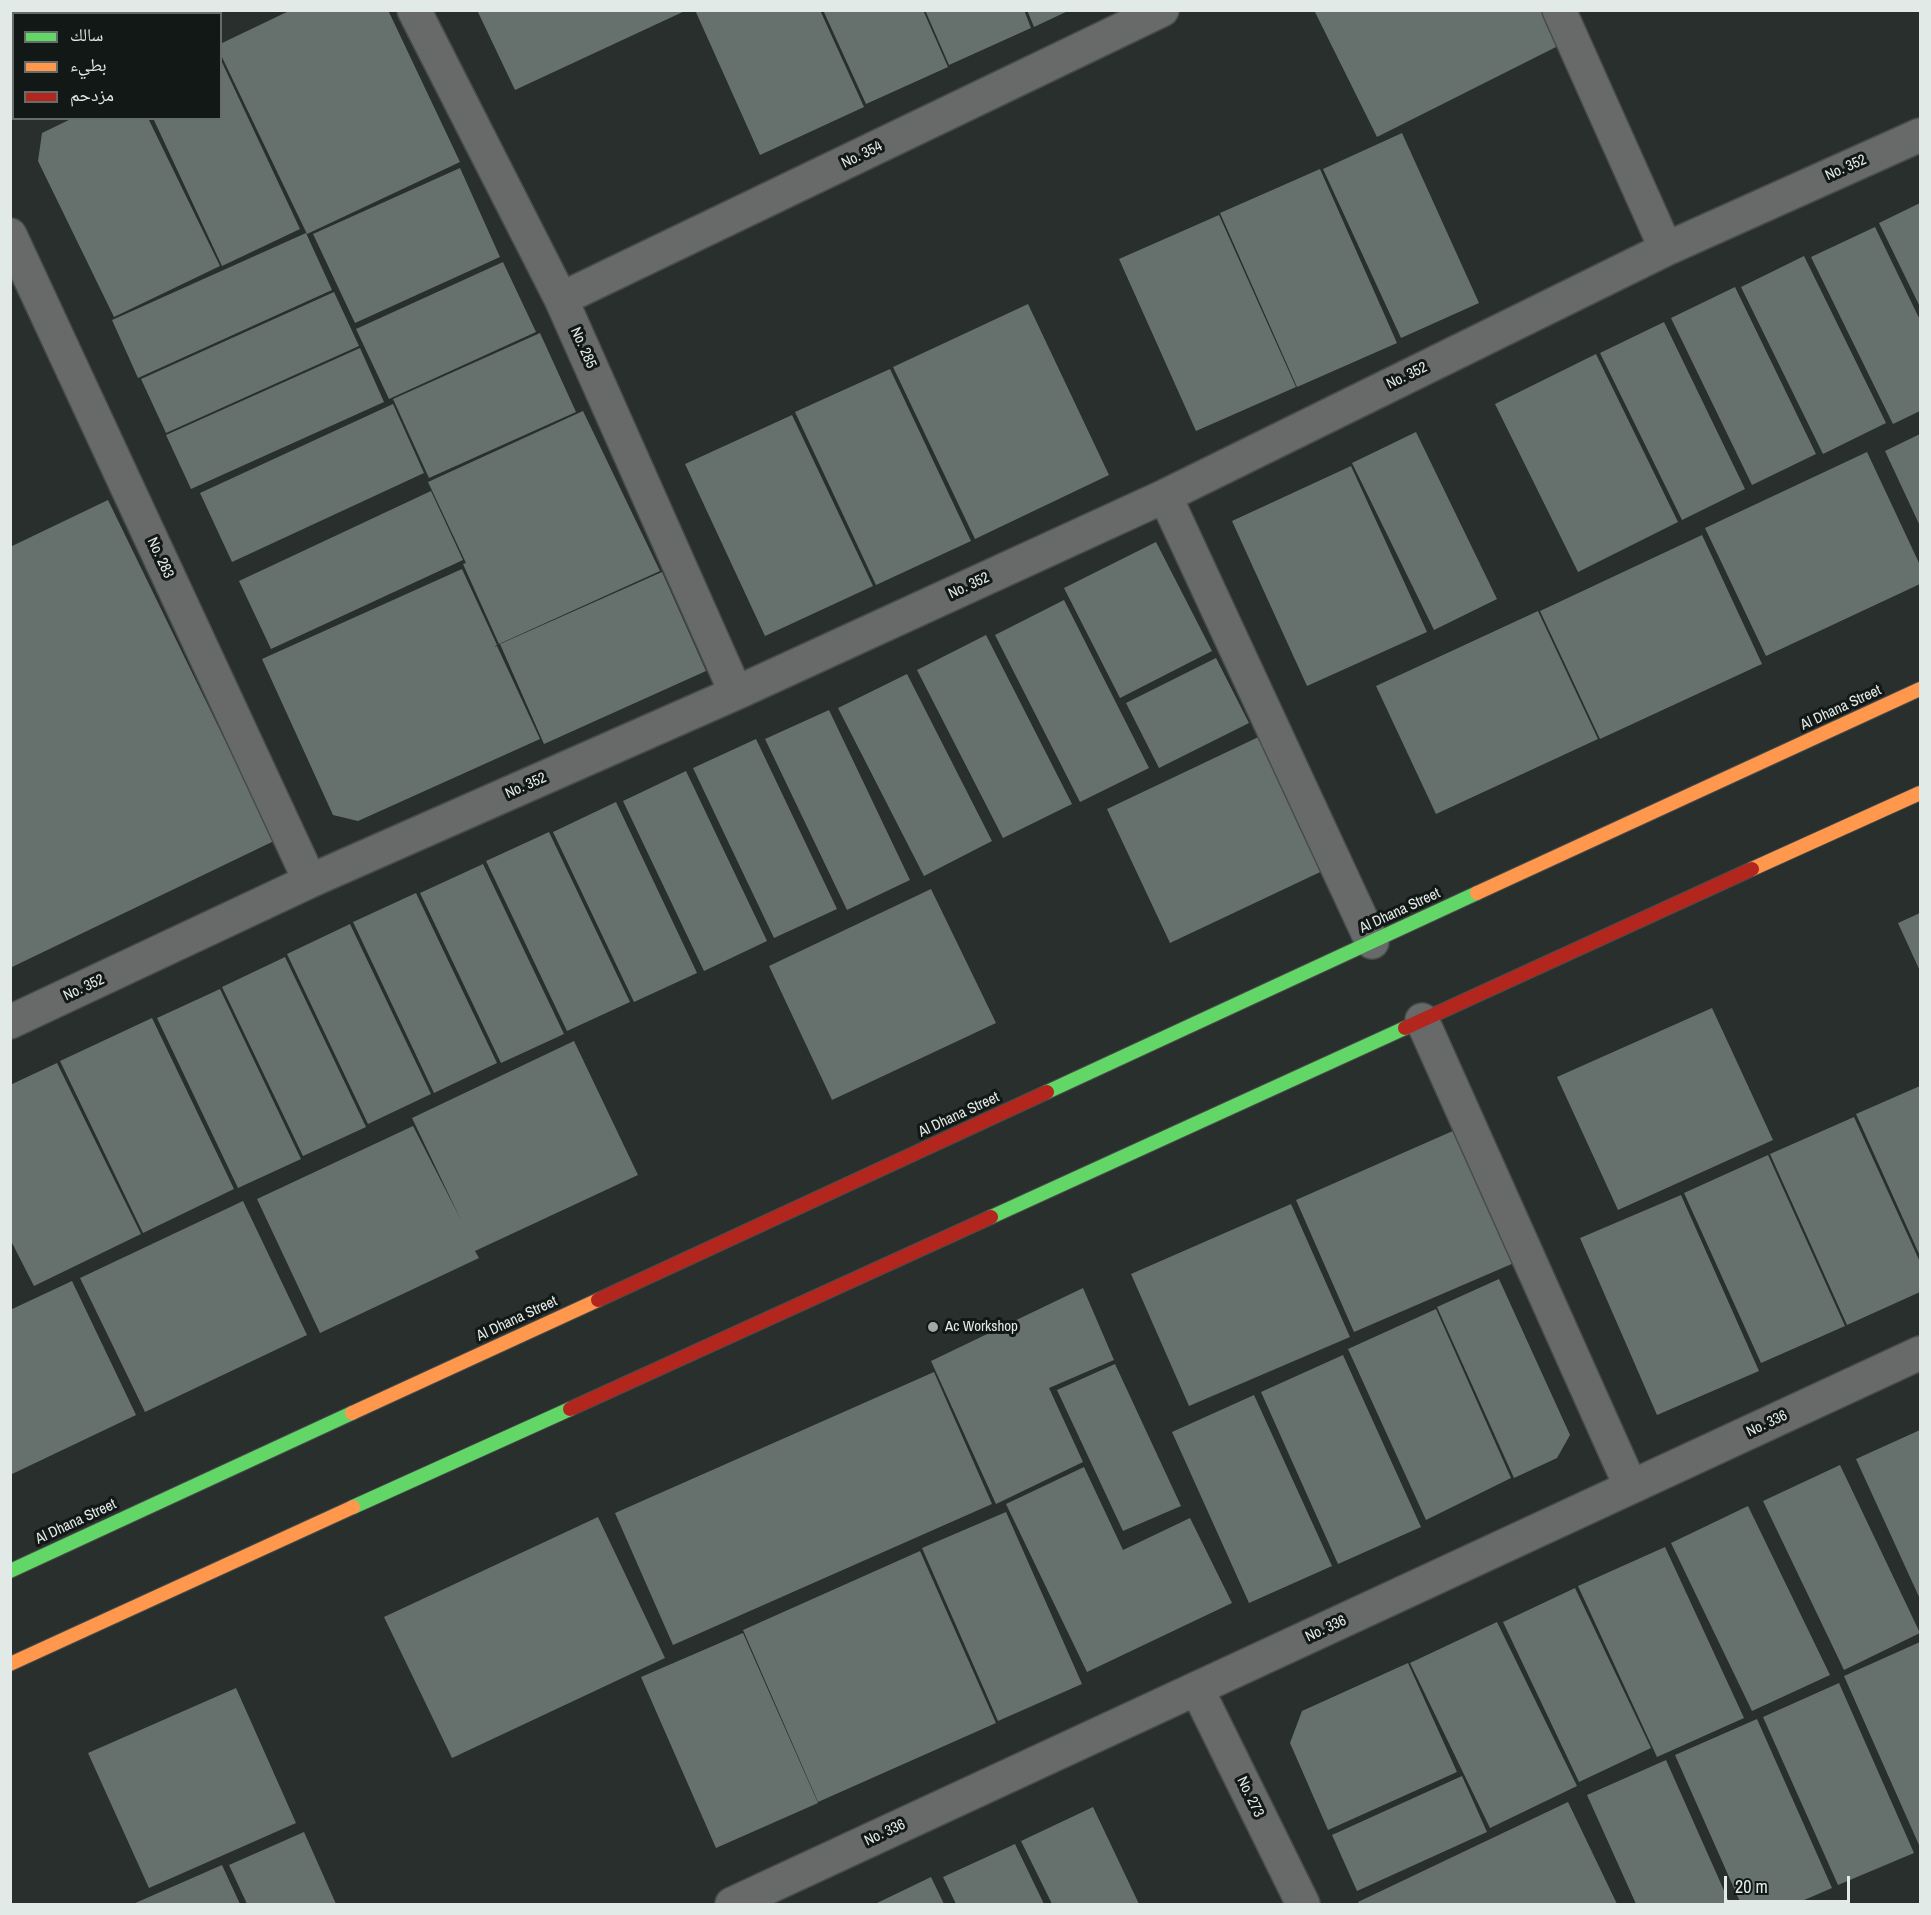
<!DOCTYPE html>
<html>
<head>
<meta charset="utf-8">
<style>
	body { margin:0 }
	#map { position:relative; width:1931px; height:1915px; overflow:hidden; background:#282f2c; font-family:"Archivo Narrow","Noto Naskh Arabic",sans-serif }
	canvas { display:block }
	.frame { position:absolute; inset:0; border:12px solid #e2eae7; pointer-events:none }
	.legend { position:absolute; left:12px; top:12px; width:210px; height:108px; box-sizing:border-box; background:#121816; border:2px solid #656c6a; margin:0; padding:8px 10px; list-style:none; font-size:18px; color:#e2eae7 }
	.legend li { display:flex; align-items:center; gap:12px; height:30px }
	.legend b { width:30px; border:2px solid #656c6a }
	.scale { position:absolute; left:1724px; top:1876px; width:126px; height:27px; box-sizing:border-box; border:3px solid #e2eae7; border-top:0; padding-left:8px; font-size:18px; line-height:21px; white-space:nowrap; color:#e2eae7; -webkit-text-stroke:4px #121816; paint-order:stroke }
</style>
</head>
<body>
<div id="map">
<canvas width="1931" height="1915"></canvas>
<div class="frame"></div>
<ul class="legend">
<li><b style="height:8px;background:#63d668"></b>سالك</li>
<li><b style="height:8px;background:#ff974d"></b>بطيء</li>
<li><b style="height:8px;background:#b3261e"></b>مزدحم</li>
</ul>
<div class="scale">20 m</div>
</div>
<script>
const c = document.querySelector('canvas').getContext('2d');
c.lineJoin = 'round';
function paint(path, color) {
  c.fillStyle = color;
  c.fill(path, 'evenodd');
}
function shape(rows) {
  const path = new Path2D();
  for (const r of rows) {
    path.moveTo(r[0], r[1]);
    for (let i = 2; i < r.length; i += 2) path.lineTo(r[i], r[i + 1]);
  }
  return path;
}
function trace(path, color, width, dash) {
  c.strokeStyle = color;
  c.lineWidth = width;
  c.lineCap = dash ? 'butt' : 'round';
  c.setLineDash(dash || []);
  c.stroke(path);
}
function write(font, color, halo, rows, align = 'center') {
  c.font = font + ' "Archivo Narrow",sans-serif';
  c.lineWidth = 6;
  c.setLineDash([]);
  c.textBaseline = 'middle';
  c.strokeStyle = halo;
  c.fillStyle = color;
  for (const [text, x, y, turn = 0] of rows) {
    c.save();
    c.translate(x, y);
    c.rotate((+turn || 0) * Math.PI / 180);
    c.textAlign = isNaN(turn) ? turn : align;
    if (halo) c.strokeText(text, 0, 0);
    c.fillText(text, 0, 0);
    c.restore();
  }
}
const building = shape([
	[10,10,96,10,90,14,14,14,14,19],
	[291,10,388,10,460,162,307,234,220,53,220,44],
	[477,10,687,10,515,90],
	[695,10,820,10,864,107,760,155],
	[823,10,923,10,948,67,866,104],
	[925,10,1024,10,1031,28,949,65],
	[1027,10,1070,10,1034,27],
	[1314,10,1546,10,1562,44,1377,137],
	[220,58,300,229,222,266,153,118,220,118],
	[73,118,148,118,220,266,114,317,38,161,42,133],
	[1402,133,1479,303,1401,338,1323,169],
	[460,168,500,257,355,323,313,234],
	[1320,169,1397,343,1297,387,1220,213],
	[1920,203,1920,307,1879,223],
	[1219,215,1296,387,1196,431,1119,259],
	[1875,227,1920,320,1920,411,1893,424,1811,257],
	[306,233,332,290,138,378,112,320],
	[1804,256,1886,423,1823,454,1741,287],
	[503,262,536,332,389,399,356,329],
	[1735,287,1816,454,1752,485,1671,318],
	[334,292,359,346,166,433,141,379],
	[1028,304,1109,475,975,539,893,367],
	[1664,322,1745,489,1682,520,1600,353],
	[540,333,576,412,429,478,393,399],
	[360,348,384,402,191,489,166,435],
	[1596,354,1678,522,1578,572,1495,404],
	[890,369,971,541,876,585,795,412],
	[393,404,424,473,232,562,200,493],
	[583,411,660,571,499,644,463,564,466,563,428,482],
	[792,415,873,586,765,636,685,464],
	[1416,432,1497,599,1434,630,1352,463],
	[1920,434,1920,526,1885,451],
	[1867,452,1920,565,1920,584,1766,656,1705,528],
	[1351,466,1427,632,1307,686,1232,521],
	[431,491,463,560,271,649,239,581],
	[108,500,274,841,10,968,10,547],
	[1702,535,1762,664,1600,739,1540,611],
	[1156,542,1212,651,1120,698,1064,588],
	[462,569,497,645,494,647,497,646,540,739,358,821,333,815,262,659],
	[662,572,706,671,544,744,500,644],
	[1064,600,1149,768,1080,802,995,635],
	[1538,611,1598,739,1436,814,1376,686],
	[986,635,1072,804,1003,838,917,670],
	[1216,658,1249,723,1159,768,1126,703],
	[907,674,992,841,924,876,838,708],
	[829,710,910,880,847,910,765,739],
	[1269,732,1333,866,1170,943,1107,809],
	[756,739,837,909,774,938,693,768],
	[686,771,767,941,704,971,623,801],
	[616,802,697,973,634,1002,553,832],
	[549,832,630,1002,567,1031,486,861],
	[483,864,564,1034,501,1063,420,893],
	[931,889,996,1023,832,1100,769,966],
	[416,893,497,1063,434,1093,353,922],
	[1920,913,1920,971,1898,923],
	[350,924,431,1094,368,1124,287,954],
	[285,957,366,1127,303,1156,222,987],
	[220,989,301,1159,238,1188,157,1018],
	[1712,1008,1773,1140,1618,1210,1557,1077],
	[152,1018,234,1189,143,1233,60,1061],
	[574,1041,638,1175,475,1251,479,1258,320,1333,257,1199,413,1126,461,1220,412,1118],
	[57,1063,141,1234,34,1286,10,1239,10,1085],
	[1920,1086,1920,1256,1856,1114],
	[1854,1117,1920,1262,1920,1292,1847,1325,1770,1154],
	[1455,1130,1514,1263,1354,1332,1296,1200],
	[1768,1155,1845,1326,1761,1363,1684,1193],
	[1681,1195,1759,1371,1657,1415,1580,1238],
	[243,1201,307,1335,145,1412,80,1278],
	[1291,1204,1350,1337,1189,1406,1131,1274],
	[1499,1279,1570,1435,1557,1458,1514,1478,1437,1307],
	[72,1281,136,1415,10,1475,10,1310],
	[1083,1288,1114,1360,1049,1388,1083,1462,996,1504,931,1361],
	[1436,1309,1511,1478,1426,1520,1348,1349],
	[1343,1355,1421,1527,1338,1564,1261,1392],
	[1115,1364,1181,1506,1123,1531,1057,1390],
	[934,1372,992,1504,673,1645,615,1513],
	[1254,1395,1332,1566,1249,1603,1172,1432],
	[1920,1430,1920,1599,1856,1459],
	[1840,1465,1920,1633,1844,1670,1763,1501],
	[1084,1467,1123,1550,1190,1518,1232,1603,1087,1672,1006,1504],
	[1748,1506,1830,1675,1752,1711,1671,1543],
	[1006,1512,1082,1684,998,1721,922,1548],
	[598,1517,665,1658,452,1758,384,1617],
	[1665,1547,1744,1718,1657,1757,1578,1586],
	[920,1551,996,1723,818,1802,743,1630],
	[1575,1588,1651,1748,1579,1782,1503,1622],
	[1497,1622,1577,1786,1490,1828,1410,1663],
	[743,1633,818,1803,716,1848,641,1677],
	[1920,1642,1920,1844,1919,1845,1844,1676],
	[1408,1663,1457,1772,1328,1830,1290,1743,1302,1711],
	[1839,1683,1914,1853,1838,1885,1763,1717],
	[236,1688,296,1823,149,1888,88,1753],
	[1757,1719,1832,1888,1795,1904,1741,1904,1675,1755],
	[1666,1760,1730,1904,1636,1904,1587,1795],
	[1462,1776,1487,1832,1357,1891,1332,1835],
	[1568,1802,1617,1904,1359,1904,1358,1902],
	[1093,1807,1139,1904,1052,1904,1021,1841],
	[304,1832,336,1904,247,1904,229,1865],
	[1015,1844,1044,1904,956,1904,943,1877],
	[222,1865,240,1904,133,1904],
	[931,1877,944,1904,875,1904]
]);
const street = shape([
	[414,10,561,299,736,693],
	[1559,10,1666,249],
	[185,14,191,10],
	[10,97,14,96],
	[10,235,310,881],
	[561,299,1162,10],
	[1165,496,1372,942],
	[1422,1020,1631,1487],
	[10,1022,310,881,736,693,1165,496,1666,249,1920,135],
	[1197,1689,1303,1904],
	[732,1904,1920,1353]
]);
const fast = shape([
	[1047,1092,1477,893],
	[991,1217,1405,1028],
	[353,1507,570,1409],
	[10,1571,352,1413]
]);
const slow = shape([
	[1752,869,1920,793],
	[1477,893,1920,689],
	[352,1413,598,1300],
	[10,1664,353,1507]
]);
const jam = shape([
	[1405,1028,1752,869],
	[598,1300,1047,1092],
	[570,1409,991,1217]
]);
const markers = [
	[933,1327,6,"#a1a9a6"]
];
const streetNames = [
	["No. 354",862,155,-26],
	["No. 352",1846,168,-24],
	["No. 285",583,348,66],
	["No. 352",1407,376,-26],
	["No. 283",160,558,65],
	["No. 352",969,586,-25],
	["Al Dhana Street",1841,708,-25],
	["No. 352",526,786,-24],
	["Al Dhana Street",1400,911,-25],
	["No. 352",84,988,-25],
	["Al Dhana Street",959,1115,-25],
	["Al Dhana Street",517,1319,-25],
	["No. 336",1767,1424,-25],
	["Al Dhana Street",76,1522,-25],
	["No. 336",1326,1629,-25],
	["No. 273",1250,1797,64],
	["No. 336",885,1833,-25]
];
const poiNames = [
	["Ac Workshop",945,1327]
];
paint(building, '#66716d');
trace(street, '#474c4a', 36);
trace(fast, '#474c4a', 16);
trace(slow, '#474c4a', 16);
trace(jam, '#474c4a', 16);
trace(street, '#676a69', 33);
trace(fast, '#63d668', 14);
trace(slow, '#ff974d', 14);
trace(jam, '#b3261e', 14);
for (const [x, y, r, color] of markers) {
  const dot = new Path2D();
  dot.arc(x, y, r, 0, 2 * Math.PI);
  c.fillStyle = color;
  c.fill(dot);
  trace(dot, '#121816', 2);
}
write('15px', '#e2eae7', '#121816', streetNames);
write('15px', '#e2eae7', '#121816', poiNames, 'left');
</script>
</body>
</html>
